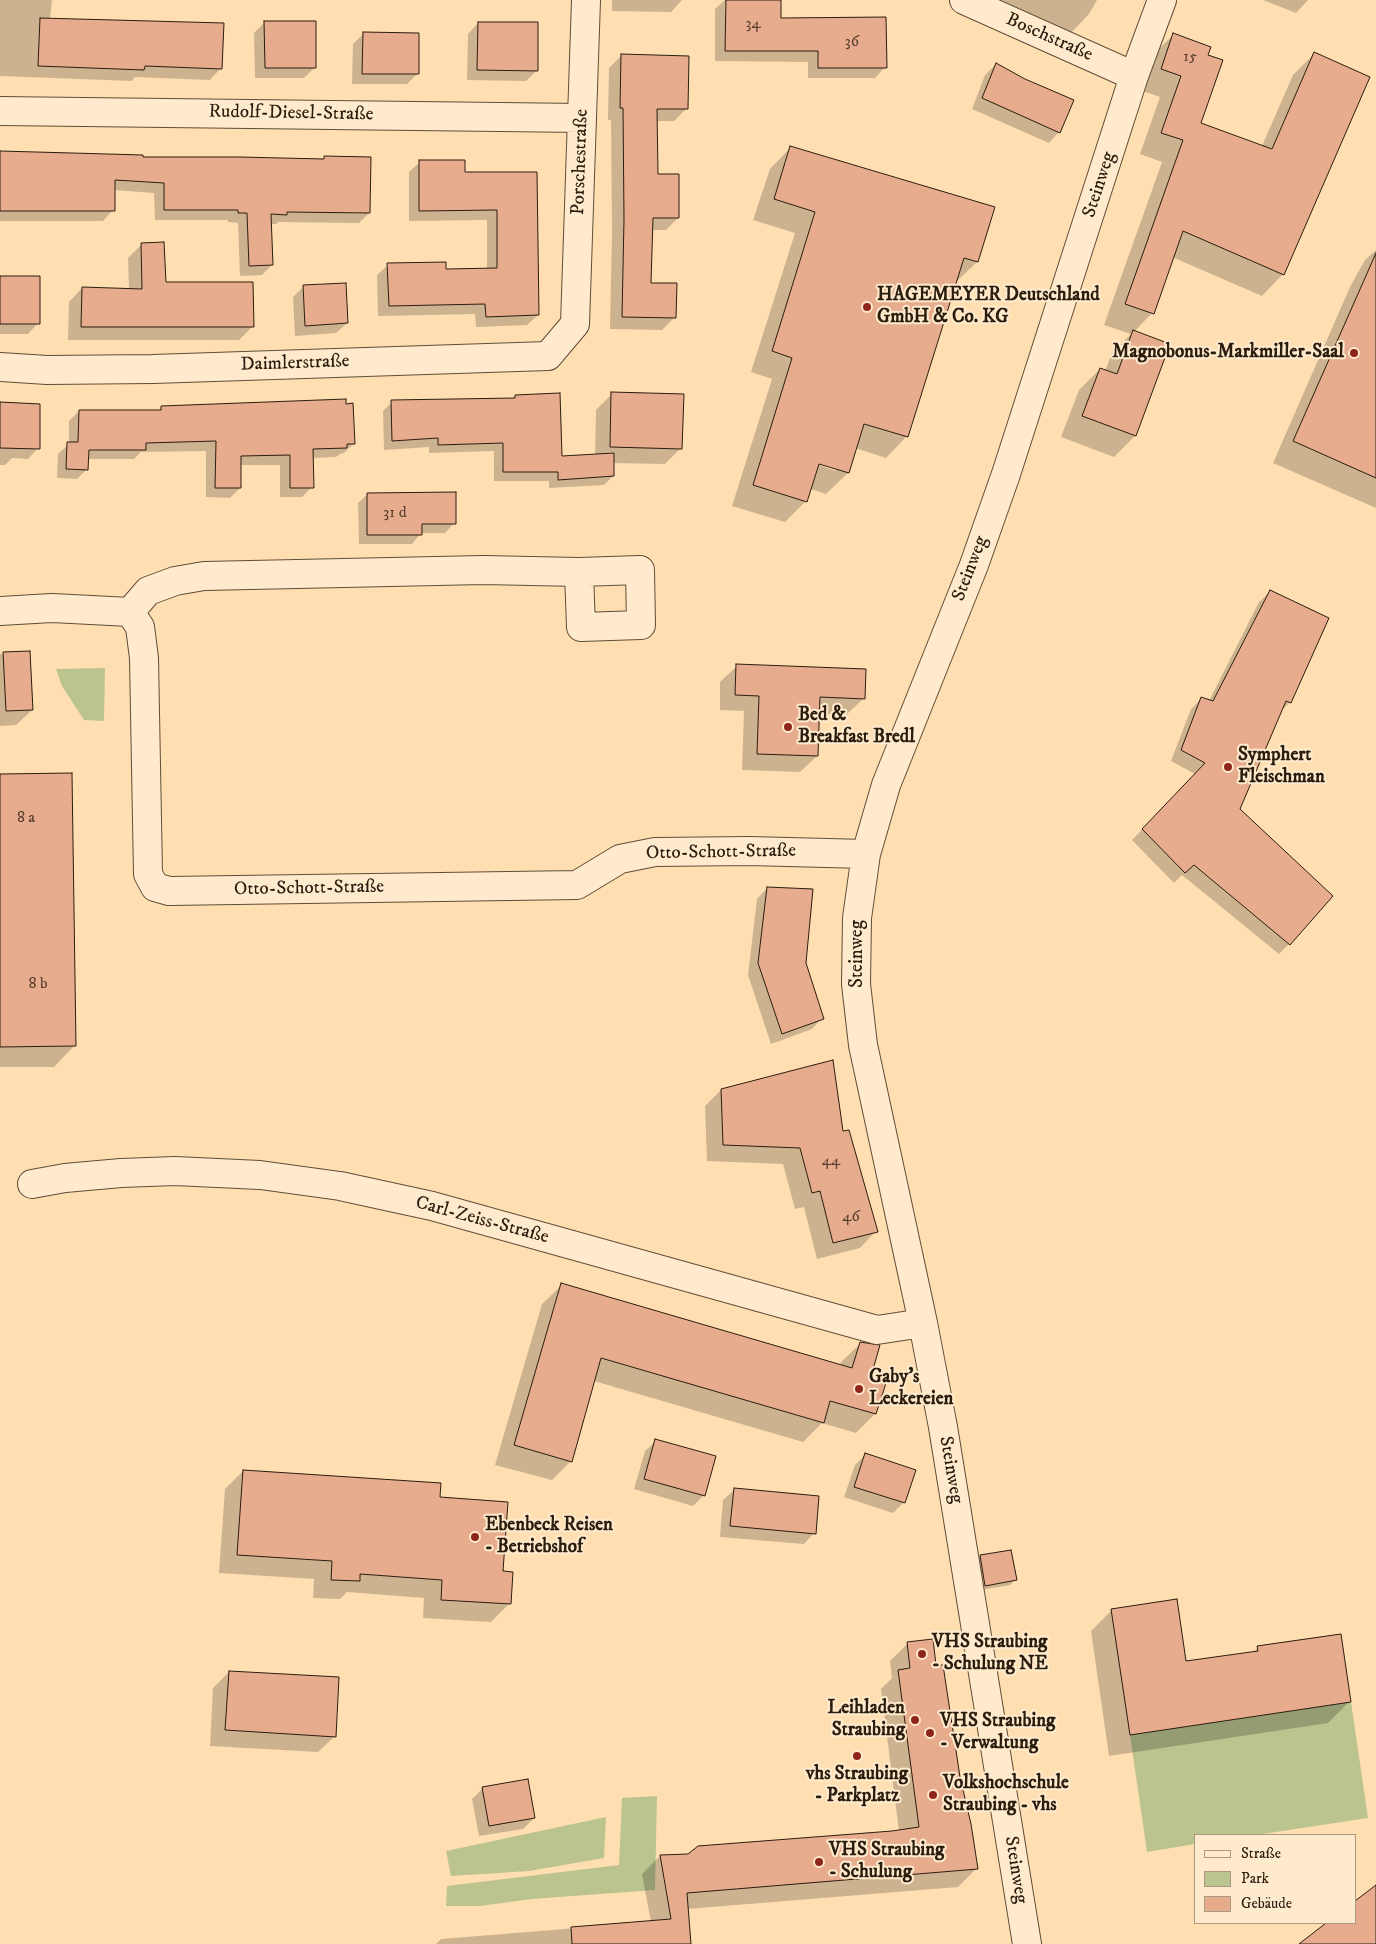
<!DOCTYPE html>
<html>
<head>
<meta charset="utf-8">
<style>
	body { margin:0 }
	#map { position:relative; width:1376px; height:1944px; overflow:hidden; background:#ffdfb2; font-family:"IM FELL DW Pica",serif }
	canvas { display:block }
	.legend { position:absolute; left:1194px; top:1834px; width:162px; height:90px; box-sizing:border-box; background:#ffeacd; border:1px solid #aa9881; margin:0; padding:6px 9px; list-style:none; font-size:15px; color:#2a1d0e }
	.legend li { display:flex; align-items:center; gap:10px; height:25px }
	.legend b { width:25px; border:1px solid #aa9881 }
</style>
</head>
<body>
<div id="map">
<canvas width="1376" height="1944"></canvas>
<ul class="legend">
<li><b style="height:6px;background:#ffeacd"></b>Straße</li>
<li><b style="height:14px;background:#bbc38f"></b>Park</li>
<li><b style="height:14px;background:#e7ab8e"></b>Gebäude</li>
</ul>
</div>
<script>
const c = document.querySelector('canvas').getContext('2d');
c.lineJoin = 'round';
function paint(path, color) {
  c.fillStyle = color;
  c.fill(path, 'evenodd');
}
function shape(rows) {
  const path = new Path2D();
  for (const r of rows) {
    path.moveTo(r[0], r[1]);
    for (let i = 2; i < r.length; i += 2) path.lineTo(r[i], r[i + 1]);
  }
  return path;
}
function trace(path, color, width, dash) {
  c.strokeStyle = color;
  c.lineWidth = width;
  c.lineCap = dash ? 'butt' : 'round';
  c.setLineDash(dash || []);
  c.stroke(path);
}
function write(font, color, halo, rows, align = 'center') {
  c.font = font + ' "IM FELL DW Pica",serif';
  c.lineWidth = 4;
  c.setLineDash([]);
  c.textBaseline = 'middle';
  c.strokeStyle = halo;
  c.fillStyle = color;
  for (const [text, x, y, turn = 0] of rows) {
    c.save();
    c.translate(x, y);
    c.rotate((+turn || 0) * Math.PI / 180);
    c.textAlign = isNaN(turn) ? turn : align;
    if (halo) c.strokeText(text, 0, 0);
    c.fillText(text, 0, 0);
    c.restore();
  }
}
const green = shape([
	[105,668,104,721,84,720,62,686,56,669],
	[1351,1702,1368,1818,1256,1835,1195,1835,1195,1844,1147,1852,1130,1735],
	[657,1796,655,1890,532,1899,480,1906,446,1906,447,1886,619,1865,622,1798],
	[606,1817,604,1858,529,1871,451,1876,446,1851]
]);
const shadow = shape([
	[0,0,52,0,50,19,221,68,210,80,135,77,132,81,0,76],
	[612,0,682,0,671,12,612,11],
	[725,0,780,0,780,19,885,67,875,78,808,78,808,62,715,61,715,9],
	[1001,0,1097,0,1089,14,1068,36],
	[1263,0,1308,0,1296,13],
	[265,22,315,67,304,78,255,78,254,33],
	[478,23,536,71,526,81,467,80,468,34],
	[363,34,417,74,407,84,352,84,353,44],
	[1173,35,1206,56,1199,124,1262,146,1293,75,1314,54,1283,274,1262,296,1172,257,1152,313,1134,332,1135,436,1114,457,1061,437,1079,390,1100,369,1105,371,1112,353,1131,334,1104,325,1162,162,1140,154,1160,97,1140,90,1152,56],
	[621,56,686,109,674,121,656,121,656,175,678,218,666,230,651,230,650,284,675,317,662,330,610,329,612,232,611,120,608,120,609,68],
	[996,64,1059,132,1049,143,972,109,985,75],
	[791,147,993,208,977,262,955,283,907,436,886,458,855,448,848,473,826,494,810,489,806,501,785,522,732,506,772,379,751,372,795,233,753,220,770,169],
	[813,461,836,468,836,471,813,463],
	[0,152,141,158,322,160,325,158,369,213,359,223,278,222,276,224,271,224,272,265,262,275,240,276,238,223,228,222,228,220,155,220,154,193,114,190,113,210,103,221,0,221],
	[420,162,464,173,536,173,538,315,527,325,476,327,475,314,378,316,377,275,388,265,445,271,487,269,487,220,409,221,409,172],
	[141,245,165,284,253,326,239,340,68,340,69,302,82,288,129,289,128,258],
	[1376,250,1376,508,1273,463,1350,287,1365,260],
	[0,277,38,323,28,334,0,334],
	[303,287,347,323,336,333,295,336,293,297],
	[612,394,681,448,665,464,613,463,613,476,604,485,549,488,549,481,494,481,494,451,429,453,429,447,384,450,383,411,392,402,512,399,515,396,561,457,595,456,596,410],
	[0,403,38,448,28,459,12,458,5,465,0,465],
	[162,408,354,443,344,453,340,454,336,457,312,458,312,487,302,497,280,497,280,465,240,465,240,488,230,498,206,497,206,451,141,452,134,459,88,459,87,469,77,479,57,478,58,454,69,444,69,421,79,411,158,411],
	[368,494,454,523,445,533,421,533,412,544,359,544,358,503],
	[1270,592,1290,702,1280,712,1238,809,1289,944,1279,954,1182,875,1174,883,1132,840,1195,774,1171,761,1191,709,1202,698,1209,701,1259,602],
	[29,652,32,710,16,725,0,726,0,654],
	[737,666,864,698,847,714,818,714,817,756,800,772,742,770,744,711,720,710,720,682],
	[0,775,75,1045,54,1067,0,1067],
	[767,888,805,963,822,1018,812,1029,771,1044,748,975,757,899],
	[721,1090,842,1133,876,1231,860,1248,817,1259,804,1207,795,1209,783,1164,707,1161,705,1106],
	[562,1285,840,1366,841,1362,861,1343,871,1374,875,1414,856,1433,822,1423,803,1442,594,1381,571,1461,552,1480,495,1465,542,1304],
	[656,1441,704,1495,693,1506,634,1489,645,1451],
	[865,1455,904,1502,893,1513,844,1497,855,1465],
	[243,1471,502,1572,509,1604,491,1622,423,1618,424,1598,347,1592,340,1599,313,1598,314,1579,219,1573,225,1489],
	[734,1490,814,1533,804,1544,720,1537,723,1500],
	[980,1556,1015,1580,1010,1585,980,1590,975,1561],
	[1112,1610,1185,1662,1252,1654,1258,1647,1349,1702,1328,1723,1109,1756,1091,1631],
	[908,1643,935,1667,959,1777,976,1869,958,1887,687,1909,690,1944,436,1944,441,1939,651,1922,642,1874,660,1856,689,1856,899,1831,881,1689,892,1678,890,1661],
	[229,1672,335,1736,318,1752,210,1746,213,1688],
	[483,1788,534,1818,523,1829,479,1836,472,1799]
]);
const building = shape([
	[726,0,781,0,781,18,886,17,887,68,818,68,818,51,725,51,726,0],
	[40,18,224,23,222,69,145,66,144,70,38,66,40,18],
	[264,21,316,21,316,68,265,68,264,21],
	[478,22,538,22,538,71,477,70,478,22],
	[363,32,419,33,419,74,362,74,363,32],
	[1173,33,1211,47,1208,55,1223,60,1201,123,1272,149,1314,52,1370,77,1284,275,1183,231,1154,314,1125,304,1183,140,1161,133,1181,76,1161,69,1173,33],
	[621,54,689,56,688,109,657,109,658,174,679,174,679,218,653,218,651,283,677,283,676,318,622,317,624,219,623,108,620,108,621,54],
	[996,63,1025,79,1074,100,1060,133,982,98,996,63],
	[790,146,995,207,978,262,964,258,908,437,864,424,849,473,819,464,807,502,753,485,792,358,772,351,815,212,774,199,790,146],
	[0,151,143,155,143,157,240,157,324,159,324,156,371,157,370,213,287,212,287,215,271,214,273,265,249,266,247,213,238,213,238,210,164,210,164,183,115,180,115,211,0,211,0,151],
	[419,160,465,160,465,172,537,172,539,315,486,317,485,304,389,306,387,263,446,262,446,269,497,268,497,210,419,211,419,160],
	[164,242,166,282,253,282,254,327,81,327,82,287,142,289,141,243,164,242],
	[1376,253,1376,478,1293,441,1376,253],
	[0,276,40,276,40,324,0,324,0,276],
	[346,283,348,323,305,326,303,285,346,283],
	[1133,330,1170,344,1136,436,1082,416,1100,368,1117,374,1133,330],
	[611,392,684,394,682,449,610,447,611,392],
	[560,393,562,456,614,453,614,476,558,480,558,472,503,472,503,443,438,445,438,438,392,441,391,400,515,398,515,395,560,393],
	[346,399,346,404,353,403,355,444,347,444,347,448,313,449,314,488,290,488,290,455,241,456,241,488,215,488,216,441,146,443,146,450,89,450,88,470,66,469,67,442,78,442,79,410,161,410,161,406,346,399],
	[0,402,40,404,40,449,0,448,0,402],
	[456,492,456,524,422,524,422,535,367,535,367,493,456,492],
	[1270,590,1329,618,1291,703,1286,701,1240,809,1333,896,1290,945,1194,865,1185,873,1142,829,1205,763,1181,750,1201,697,1213,701,1270,590],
	[30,651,33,710,6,711,3,652,30,651],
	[736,664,866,669,865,699,820,697,818,756,757,754,759,696,735,695,736,664],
	[72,773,76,1046,0,1047,0,774,72,773],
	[767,887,813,889,806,963,824,1019,782,1034,758,963,767,887],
	[833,1060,843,1131,849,1130,878,1232,833,1243,820,1191,812,1193,800,1148,723,1145,721,1089,833,1060],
	[561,1283,852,1368,860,1342,880,1345,872,1373,888,1377,876,1414,830,1401,824,1423,601,1358,572,1462,514,1445,561,1283],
	[655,1439,716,1456,705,1496,644,1479,655,1439],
	[865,1453,916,1470,905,1503,854,1487,865,1453],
	[243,1470,441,1483,440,1497,508,1502,503,1571,513,1572,511,1604,441,1600,442,1580,360,1574,360,1581,331,1580,332,1561,237,1555,243,1470],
	[734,1488,819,1496,816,1534,730,1526,734,1488],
	[1011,1550,1017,1580,985,1586,980,1555,1011,1550],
	[1177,1599,1186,1661,1258,1651,1257,1646,1341,1634,1351,1702,1130,1735,1111,1609,1177,1599],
	[933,1639,936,1665,943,1665,960,1777,971,1824,978,1869,687,1893,691,1944,572,1944,571,1927,671,1919,660,1855,688,1854,698,1846,892,1831,919,1827,898,1670,910,1668,907,1642,933,1639],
	[229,1671,339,1677,336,1737,225,1730,229,1671],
	[528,1779,535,1818,489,1826,482,1787,528,1779],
	[1376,1885,1376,1944,1299,1944,1326,1923,1355,1923,1355,1901,1376,1885]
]);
const street = shape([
	[964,0,1134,76],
	[0,111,582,118],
	[0,367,47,370,153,369,548,356,575,324,586,0],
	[0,611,52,608,130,612,140,627,144,658,148,874,155,887,169,891,577,885,620,859,655,852,749,851,866,854],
	[130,612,148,591,175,581,204,576,483,570,579,572,640,570,641,625,581,627,579,572],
	[32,1184,65,1178,121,1173,175,1171,260,1175,340,1186,432,1206,877,1330,923,1323],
	[1027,1944,943,1427,923,1323,863,1045,856,984,857,918,866,854,886,785,974,565,1006,474,1134,76,1162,0]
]);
const markers = [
	[867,307,5,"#8f2418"],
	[1354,353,5,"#8f2418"],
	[788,727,5,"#8f2418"],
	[1228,767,5,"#8f2418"],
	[859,1389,5,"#8f2418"],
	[475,1537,5,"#8f2418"],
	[922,1654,5,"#8f2418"],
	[915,1720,5,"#8f2418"],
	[930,1733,5,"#8f2418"],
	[857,1756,5,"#8f2418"],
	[933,1795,5,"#8f2418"],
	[819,1862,5,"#8f2418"]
];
const numberNames = [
	["34",753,25],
	["36",852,43],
	["15",1190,58],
	["31 d",395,514],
	["8 a",26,819],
	["8 b",38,985],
	["44",831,1162],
	["46",851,1218]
];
const streetNames = [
	["Boschstraße",1049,38,24],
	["Rudolf-Diesel-Straße",291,114,1],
	["Porschestraße",581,162,-88],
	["Steinweg",1100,185,-72],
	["Daimlerstraße",295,364,-2],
	["Steinweg",971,569,-69],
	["Otto-Schott-Straße",721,853,-1],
	["Otto-Schott-Straße",309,889,-1],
	["Steinweg",858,954,-90],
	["Carl-Zeiss-Straße",482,1221,15],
	["Steinweg",950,1470,80],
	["Steinweg",1015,1870,81]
];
const poiNames = [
	["HAGEMEYER Deutschland",877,296],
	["GmbH & Co. KG",877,318],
	["Magnobonus-Markmiller-Saal",1344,353,"right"],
	["Bed &",798,716],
	["Breakfast Bredl",798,738],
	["Symphert",1238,756],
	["Fleischman",1238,778],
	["Gaby's",869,1378],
	["Leckereien",869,1400],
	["Ebenbeck Reisen",485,1526],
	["- Betriebshof",485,1548],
	["VHS Straubing",932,1643],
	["- Schulung NE",932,1665],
	["Leihladen",905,1709,"right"],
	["Straubing",905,1731,"right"],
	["VHS Straubing",940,1722],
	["- Verwaltung",940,1744],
	["vhs Straubing",857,1775,"center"],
	["- Parkplatz",857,1797,"center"],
	["Volkshochschule",943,1784],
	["Straubing - vhs",943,1806],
	["VHS Straubing",829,1851],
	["- Schulung",829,1873]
];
paint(green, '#bbc38f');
paint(shadow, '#0003');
paint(building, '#e7ab8e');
trace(building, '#2a1d0e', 1);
trace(street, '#5f4e37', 30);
trace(street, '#ffeacd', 28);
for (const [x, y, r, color] of markers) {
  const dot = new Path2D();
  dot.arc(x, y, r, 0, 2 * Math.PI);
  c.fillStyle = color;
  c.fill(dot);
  trace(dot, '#ffeacd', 2);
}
write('16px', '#59402e', null, numberNames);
write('19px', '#2a1d0e', '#ffeacd', streetNames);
write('bold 19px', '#2a1d0e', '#ffeacd', poiNames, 'left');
</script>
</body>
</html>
